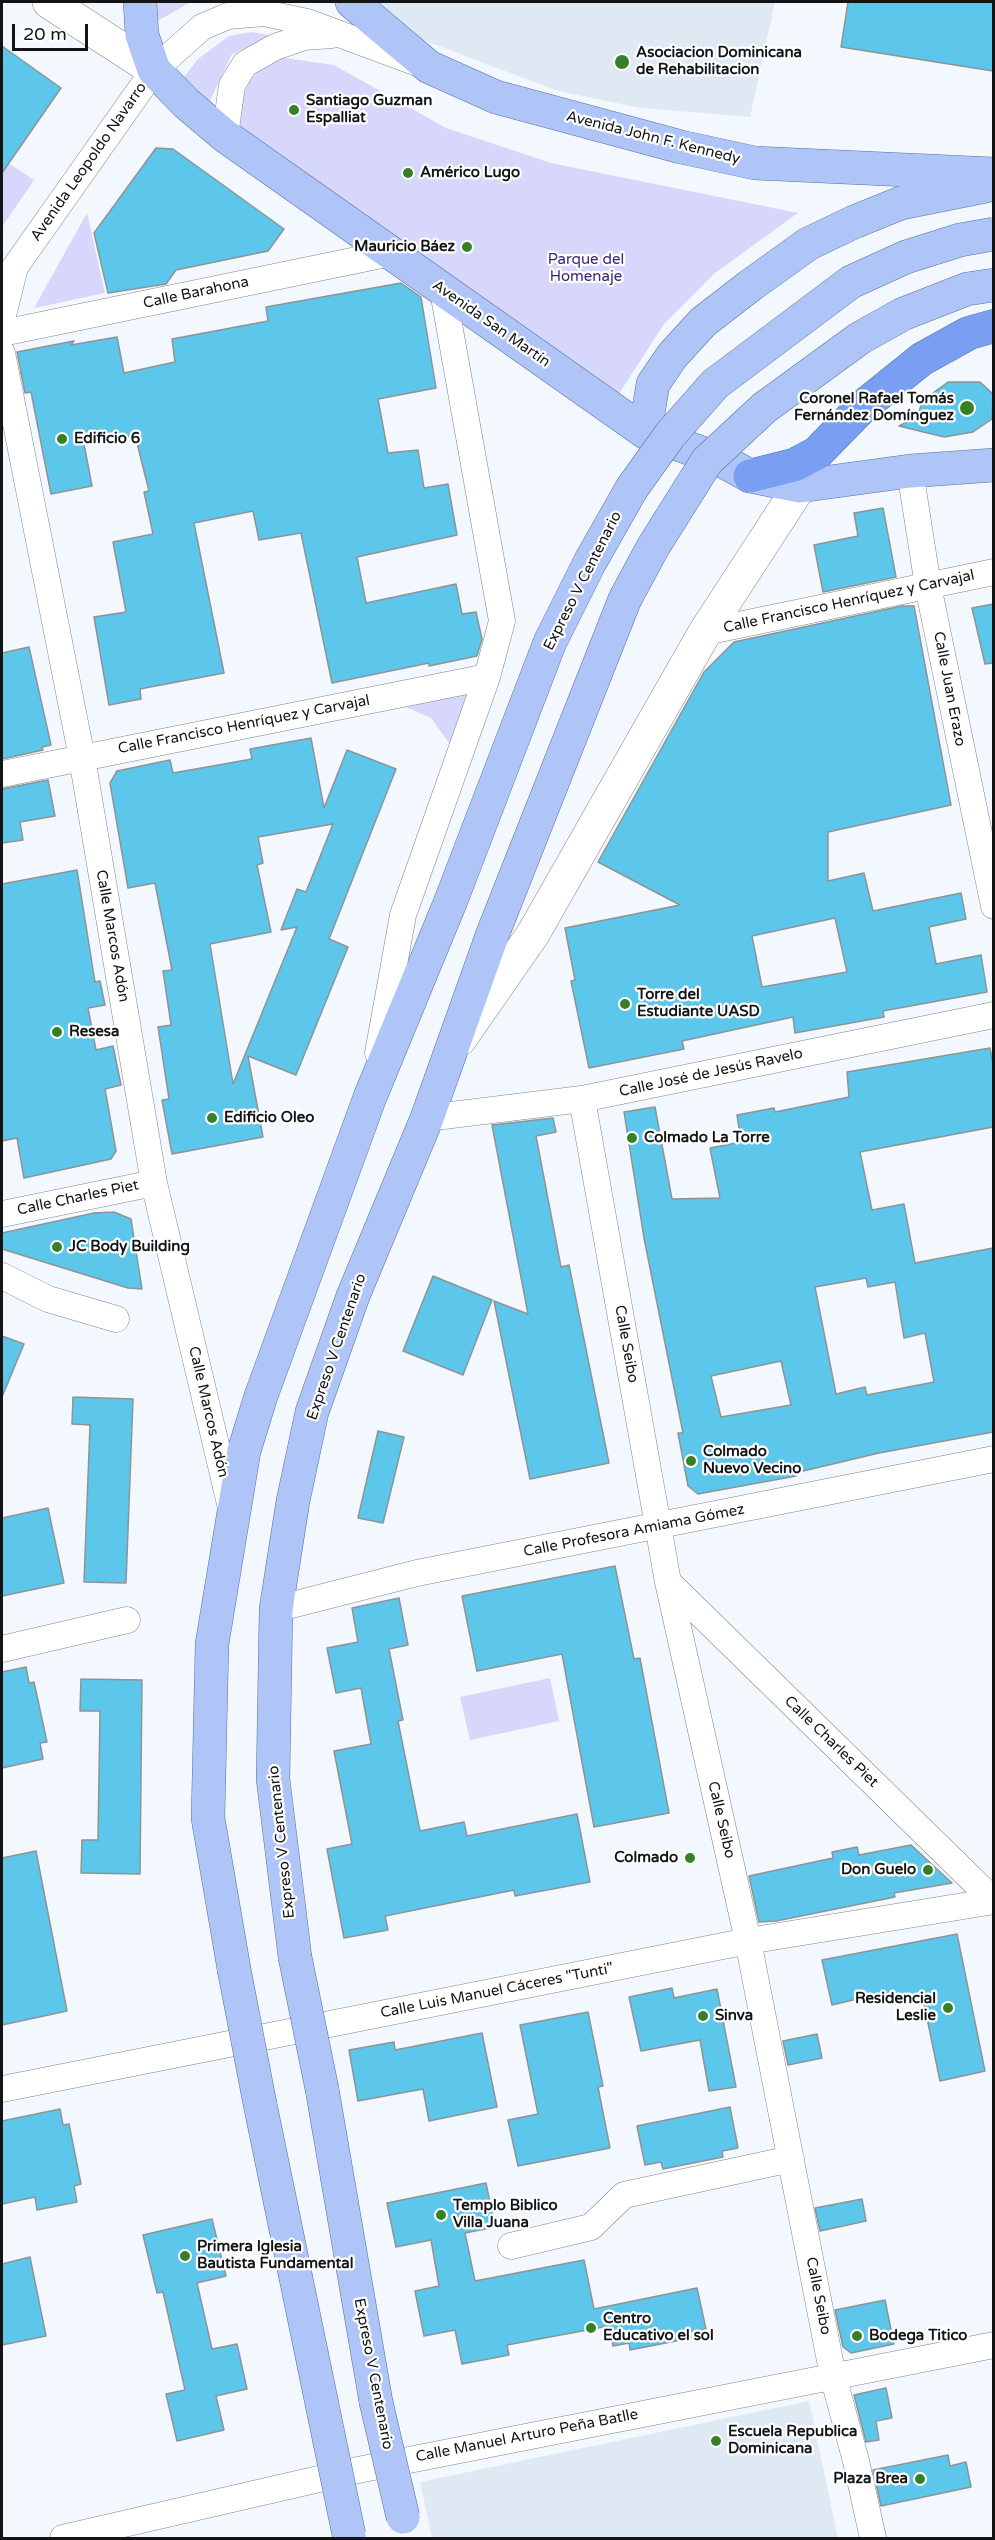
<!DOCTYPE html>
<html>
<head>
<meta charset="utf-8">
<style>
	body { margin:0 }
	#map { position:relative; width:995px; height:2540px; overflow:hidden; background:#f2f8fd; font-family:"Varela Round",sans-serif }
	canvas { display:block }
	.frame { position:absolute; inset:0; border:3px solid #121416; pointer-events:none }
	.scale { position:absolute; left:12px; top:24px; width:76px; height:27px; box-sizing:border-box; border:3px solid #121416; border-top:0; padding-left:8px; font-size:18px; line-height:21px; white-space:nowrap; color:#121416; -webkit-text-stroke:4px #fff; paint-order:stroke }
</style>
</head>
<body>
<div id="map">
<canvas width="995" height="2540"></canvas>
<div class="frame"></div>
<div class="scale">20 m</div>
</div>
<script>
const c = document.querySelector('canvas').getContext('2d');
c.lineJoin = 'round';
function paint(path, color) {
  c.fillStyle = color;
  c.fill(path, 'evenodd');
}
function shape(rows) {
  const path = new Path2D();
  for (const r of rows) {
    path.moveTo(r[0], r[1]);
    for (let i = 2; i < r.length; i += 2) path.lineTo(r[i], r[i + 1]);
  }
  return path;
}
function trace(path, color, width, dash) {
  c.strokeStyle = color;
  c.lineWidth = width;
  c.lineCap = dash ? 'butt' : 'round';
  c.setLineDash(dash || []);
  c.stroke(path);
}
function write(font, color, halo, rows, align = 'center') {
  c.font = font + ' "Varela Round",sans-serif';
  c.lineWidth = 4.5;
  c.setLineDash([]);
  c.textBaseline = 'middle';
  c.strokeStyle = halo;
  c.fillStyle = color;
  for (const [text, x, y, turn = 0] of rows) {
    c.save();
    c.translate(x, y);
    c.rotate((+turn || 0) * Math.PI / 180);
    c.textAlign = isNaN(turn) ? turn : align;
    if (halo) c.strokeText(text, 0, 0);
    c.fillText(text, 0, 0);
    c.restore();
  }
}
const built = shape([
	[372,2,775,2,750,117,641,108,558,91,407,34],
	[809,2401,838,2538,432,2538,420,2482]
]);
const green = shape([
	[151,2,191,2,154,23],
	[252,32,272,36,232,54,208,105,178,85,198,59,229,36],
	[278,57,334,65,446,128,551,163,798,213,715,273,664,324,611,406,242,137,237,110,251,78],
	[2,159,34,180,2,227],
	[87,213,105,293,34,308],
	[474,688,452,747,431,718,394,702],
	[550,1678,559,1721,470,1740,460,1697]
]);
const building = shape([
	[848,2,993,2,993,71,841,47,848,2],
	[2,46,61,88,2,173,2,46],
	[156,148,173,149,284,229,268,251,176,270,166,284,108,293,94,233,156,148],
	[401,283,421,297,436,388,378,399,388,453,418,450,424,488,448,484,457,535,357,557,366,603,456,584,462,614,476,612,482,639,477,656,429,666,429,663,332,683,301,533,259,540,253,511,194,523,224,673,140,689,141,699,109,705,94,617,126,612,113,542,153,534,144,492,149,491,135,435,84,444,92,486,51,494,31,392,25,393,17,352,74,341,71,345,117,337,124,373,175,362,172,339,268,321,266,307,401,283],
	[948,382,980,382,993,394,992,419,973,432,944,437,899,426,918,416,922,401,948,382],
	[883,508,896,577,823,592,814,545,858,536,854,513,883,508],
	[993,604,993,663,985,664,972,608,993,604],
	[902,606,914,606,951,805,828,832,828,881,864,873,873,911,961,893,966,919,929,927,936,964,981,955,987,992,883,1011,884,1017,795,1033,793,1017,682,1041,684,1049,589,1068,571,981,575,980,565,928,680,905,598,862,704,672,734,642,902,606],
	[835,918,847,972,762,987,752,936,835,918],
	[29,647,51,745,42,747,43,750,2,759,2,653,29,647],
	[311,738,324,808,347,750,396,769,329,939,348,947,296,1075,248,1056,263,1137,172,1154,162,1100,169,1099,158,1027,171,1025,163,971,172,970,155,883,128,888,110,783,117,771,170,760,173,773,252,759,250,749,311,738],
	[333,824,306,892,297,889,281,930,297,927,233,1084,210,944,271,932,257,865,263,863,258,837,333,824],
	[48,780,55,816,20,822,23,840,2,843,2,789,48,780],
	[77,870,95,982,100,981,105,1005,88,1008,96,1050,113,1046,121,1085,105,1089,116,1151,111,1159,24,1178,17,1138,2,1141,2,884,77,870],
	[990,1048,993,1064,993,1127,860,1152,872,1210,904,1204,915,1263,993,1248,993,1432,879,1453,795,1473,796,1476,698,1494,688,1486,678,1433,683,1433,644,1238,624,1112,655,1107,672,1199,720,1198,710,1148,741,1142,737,1115,774,1108,775,1112,849,1097,847,1072,990,1048],
	[866,1278,868,1287,895,1282,904,1338,925,1333,934,1382,867,1395,865,1387,836,1394,815,1287,866,1278],
	[781,1361,791,1405,721,1417,711,1376,781,1361],
	[553,1118,556,1132,536,1136,561,1267,569,1265,609,1463,530,1479,494,1301,528,1314,492,1125,553,1118],
	[114,1212,131,1219,142,1289,128,1288,2,1249,2,1233,94,1213,114,1212],
	[433,1276,492,1300,463,1375,403,1351,433,1276],
	[2,1336,24,1344,2,1397,2,1336],
	[73,1397,133,1399,126,1583,84,1582,90,1425,72,1424,73,1397],
	[378,1431,404,1437,383,1523,358,1518,378,1431],
	[48,1508,64,1583,2,1596,2,1518,48,1508],
	[615,1566,634,1659,640,1658,669,1813,594,1827,562,1654,477,1671,462,1596,615,1566],
	[399,1598,408,1645,389,1649,403,1720,398,1721,420,1831,464,1822,467,1836,577,1814,590,1882,515,1896,514,1890,385,1916,388,1930,344,1938,327,1849,352,1844,334,1751,371,1744,361,1688,336,1693,327,1648,358,1642,352,1608,399,1598],
	[26,1667,29,1683,34,1682,47,1742,40,1743,43,1759,2,1768,2,1672,26,1667],
	[81,1679,142,1680,140,1874,81,1873,82,1840,98,1840,100,1711,80,1711,81,1679],
	[911,1845,952,1883,894,1893,895,1897,776,1921,759,1922,749,1876,833,1858,832,1852,857,1847,859,1855,911,1845],
	[36,1851,67,2011,2,2025,2,1858,36,1851],
	[957,1934,985,2071,940,2081,922,1994,876,2003,874,1995,832,2005,822,1960,957,1934],
	[672,1988,674,1998,717,1989,736,2087,709,2091,700,2040,641,2051,629,1997,672,1988],
	[588,2012,603,2086,598,2087,610,2148,518,2166,508,2120,538,2114,520,2025,588,2012],
	[482,2033,497,2107,429,2121,423,2089,358,2101,349,2050,394,2042,395,2050,482,2033],
	[817,2034,822,2058,788,2065,783,2041,817,2034],
	[730,2107,738,2148,722,2151,723,2157,663,2169,661,2162,645,2165,637,2126,730,2107],
	[60,2109,63,2125,69,2124,81,2184,74,2186,77,2202,37,2210,35,2197,2,2204,2,2121,60,2109],
	[486,2183,495,2227,465,2233,475,2281,584,2260,594,2309,697,2288,706,2329,690,2332,691,2338,630,2350,629,2343,613,2346,609,2326,507,2345,509,2355,462,2364,455,2330,424,2336,415,2291,439,2286,431,2240,396,2247,387,2203,486,2183],
	[862,2199,866,2221,820,2231,815,2208,862,2199],
	[212,2219,226,2276,197,2283,212,2349,237,2344,247,2389,216,2396,224,2430,177,2441,166,2394,185,2390,163,2292,157,2293,143,2235,212,2219],
	[30,2257,46,2336,2,2345,2,2264,30,2257],
	[885,2300,894,2344,851,2353,843,2347,835,2310,885,2300],
	[886,2388,892,2418,876,2421,879,2440,866,2442,854,2395,886,2388],
	[948,2455,950,2466,966,2462,971,2487,881,2506,873,2470,948,2455]
]);
const street = shape([
	[225,136,232,85,245,64,275,47,304,37,332,35],
	[2,319,15,267,154,70,202,27,228,16,264,13,307,22,415,62],
	[2,333,391,253],
	[2,353,82,758,154,1183,231,1508],
	[910,471,928,586,994,906],
	[705,632,994,572],
	[2,774,487,677],
	[378,1053,403,915,487,677,502,621,443,291],
	[582,1099,668,1582,748,1941,833,2376,856,2461,873,2538],
	[427,1118,582,1099,994,1015],
	[2,1214,154,1183],
	[2,1276,48,1299,116,1319],
	[668,1582,994,1901],
	[276,1609,417,1573,994,1459],
	[2,1649,127,1620],
	[2,2089,748,1941,994,1901],
	[511,2246,591,2227,624,2195,791,2159],
	[63,2538,358,2470,994,2345]
]);
const secondary = shape([
	[49,2,154,70],
	[460,1039,533,934,705,632,800,486]
]);
const primary = shape([
	[140,2,142,35,154,70,186,103,225,136,645,432,721,460,750,476,800,486,910,471,994,465],
	[352,2,429,67,496,97,681,147,755,163,994,174],
	[645,432,653,384,672,356,703,322,751,285,808,244,854,222,901,203,986,186],
	[295,1957,273,1779,276,1609,293,1501,312,1412,353,1296,427,1118,493,933,625,599],
	[234,1969,208,1818,212,1644,244,1451,261,1396,370,1097,450,903],
	[322,2089,376,2402],
	[260,2104,324,2414]
]);
const highway = shape([
	[750,476,794,465,817,453,861,408,922,359,969,333,994,326]
]);
const primaryBridge = shape([
	[625,599,653,547,707,461,764,408,860,338,903,314,967,289,994,285],
	[450,903,550,642,590,562,632,488,670,435,715,384,851,282,906,257,960,240,994,234],
	[295,1957,322,2089],
	[234,1969,260,2104],
	[376,2402,403,2517],
	[324,2414,349,2535]
]);
const markers = [
	[622,62,8,"#368027"],
	[294,110,6,"#368027"],
	[408,173,6,"#368027"],
	[467,247,6,"#368027"],
	[967,408,8,"#368027"],
	[62,439,6,"#368027"],
	[625,1004,6,"#368027"],
	[57,1032,6,"#368027"],
	[212,1118,6,"#368027"],
	[632,1138,6,"#368027"],
	[57,1247,6,"#368027"],
	[691,1461,6,"#368027"],
	[690,1858,6,"#368027"],
	[928,1870,6,"#368027"],
	[948,2008,6,"#368027"],
	[703,2016,6,"#368027"],
	[441,2215,6,"#368027"],
	[185,2256,6,"#368027"],
	[591,2328,6,"#368027"],
	[857,2336,6,"#368027"],
	[716,2441,6,"#368027"],
	[920,2479,6,"#368027"]
];
const poiNames = [
	["Asociacion Dominicana",636,53],
	["de Rehabilitacion",636,70],
	["Santiago Guzman",306,101],
	["Espalliat",306,118],
	["Américo Lugo",420,173],
	["Mauricio Báez",455,247,"right"],
	["Coronel Rafael Tomás",954,399,"right"],
	["Fernández Domínguez",954,416,"right"],
	["Edificio 6",74,439],
	["Torre del",637,995],
	["Estudiante UASD",637,1012],
	["Resesa",69,1032],
	["Edificio Oleo",224,1118],
	["Colmado La Torre",644,1138],
	["JC Body Building",69,1247],
	["Colmado",703,1452],
	["Nuevo Vecino",703,1469],
	["Colmado",678,1858,"right"],
	["Don Guelo",916,1870,"right"],
	["Residencial",936,1999,"right"],
	["Leslie",936,2016,"right"],
	["Sinva",715,2016],
	["Templo Biblico",453,2206],
	["Villa Juana",453,2223],
	["Primera Iglesia",197,2247],
	["Bautista Fundamental",197,2264],
	["Centro",603,2319],
	["Educativo el sol",603,2336],
	["Bodega Titico",869,2336],
	["Escuela Republica",728,2432],
	["Dominicana",728,2449],
	["Plaza Brea",908,2479,"right"]
];
const streetNames = [
	["Avenida John F. Kennedy",653,138,14],
	["Avenida Leopoldo Navarro",89,162,-55],
	["Calle Barahona",196,293,-12],
	["Avenida San Martín",491,324,35],
	["Expreso V Centenario",583,581,-63],
	["Calle Francisco Henríquez y Carvajal",849,602,-12],
	["Calle Juan Erazo",949,689,79],
	["Calle Francisco Henríquez y Carvajal",244,725,-11],
	["Calle Marcos Adón",112,936,80],
	["Calle José de Jesús Ravelo",711,1073,-12],
	["Calle Charles Piet",78,1198,-12],
	["Calle Seibo",626,1344,80],
	["Expreso V Centenario",337,1347,-71],
	["Calle Marcos Adón",208,1412,77],
	["Calle Profesora Amiama Gómez",634,1531,-11],
	["Calle Charles Piet",831,1742,44],
	["Calle Seibo",721,1820,77],
	["Expreso V Centenario",282,1842,-96],
	["Calle Luis Manuel Cáceres \"Tunti\"",497,1991,-11],
	["Calle Seibo",818,2296,79],
	["Expreso V Centenario",373,2374,79],
	["Calle Manuel Arturo Peña Batlle",527,2436,-11]
];
const parkNames = [
	["Parque del",586,260],
	["Homenaje",586,277]
];
paint(built, '#dee9f3');
paint(green, '#d7d7fc');
paint(building, '#5dc6eb');
trace(building, '#8d9497', 1.5);
trace(street, '#80858a', 27);
trace(secondary, '#80858a', 34);
trace(primary, '#566ea5', 34);
trace(highway, '#566ea5', 34);
trace(street, '#fff', 26);
trace(secondary, '#fff', 33);
trace(primary, '#afc5f7', 33);
trace(highway, '#7a9ff2', 33);
trace(primaryBridge, '#566ea5', 34, []);
trace(primaryBridge, '#afc5f7', 33);
for (const [x, y, r, color] of markers) {
  const dot = new Path2D();
  dot.arc(x, y, r, 0, 2 * Math.PI);
  c.fillStyle = color;
  c.fill(dot);
  trace(dot, '#fff', 2);
}
write('bold 15px', '#121416', '#fff', poiNames, 'left');
write('15px', '#121416', '#fff', streetNames);
write('15px', '#37257c', '#fff', parkNames);
</script>
</body>
</html>
